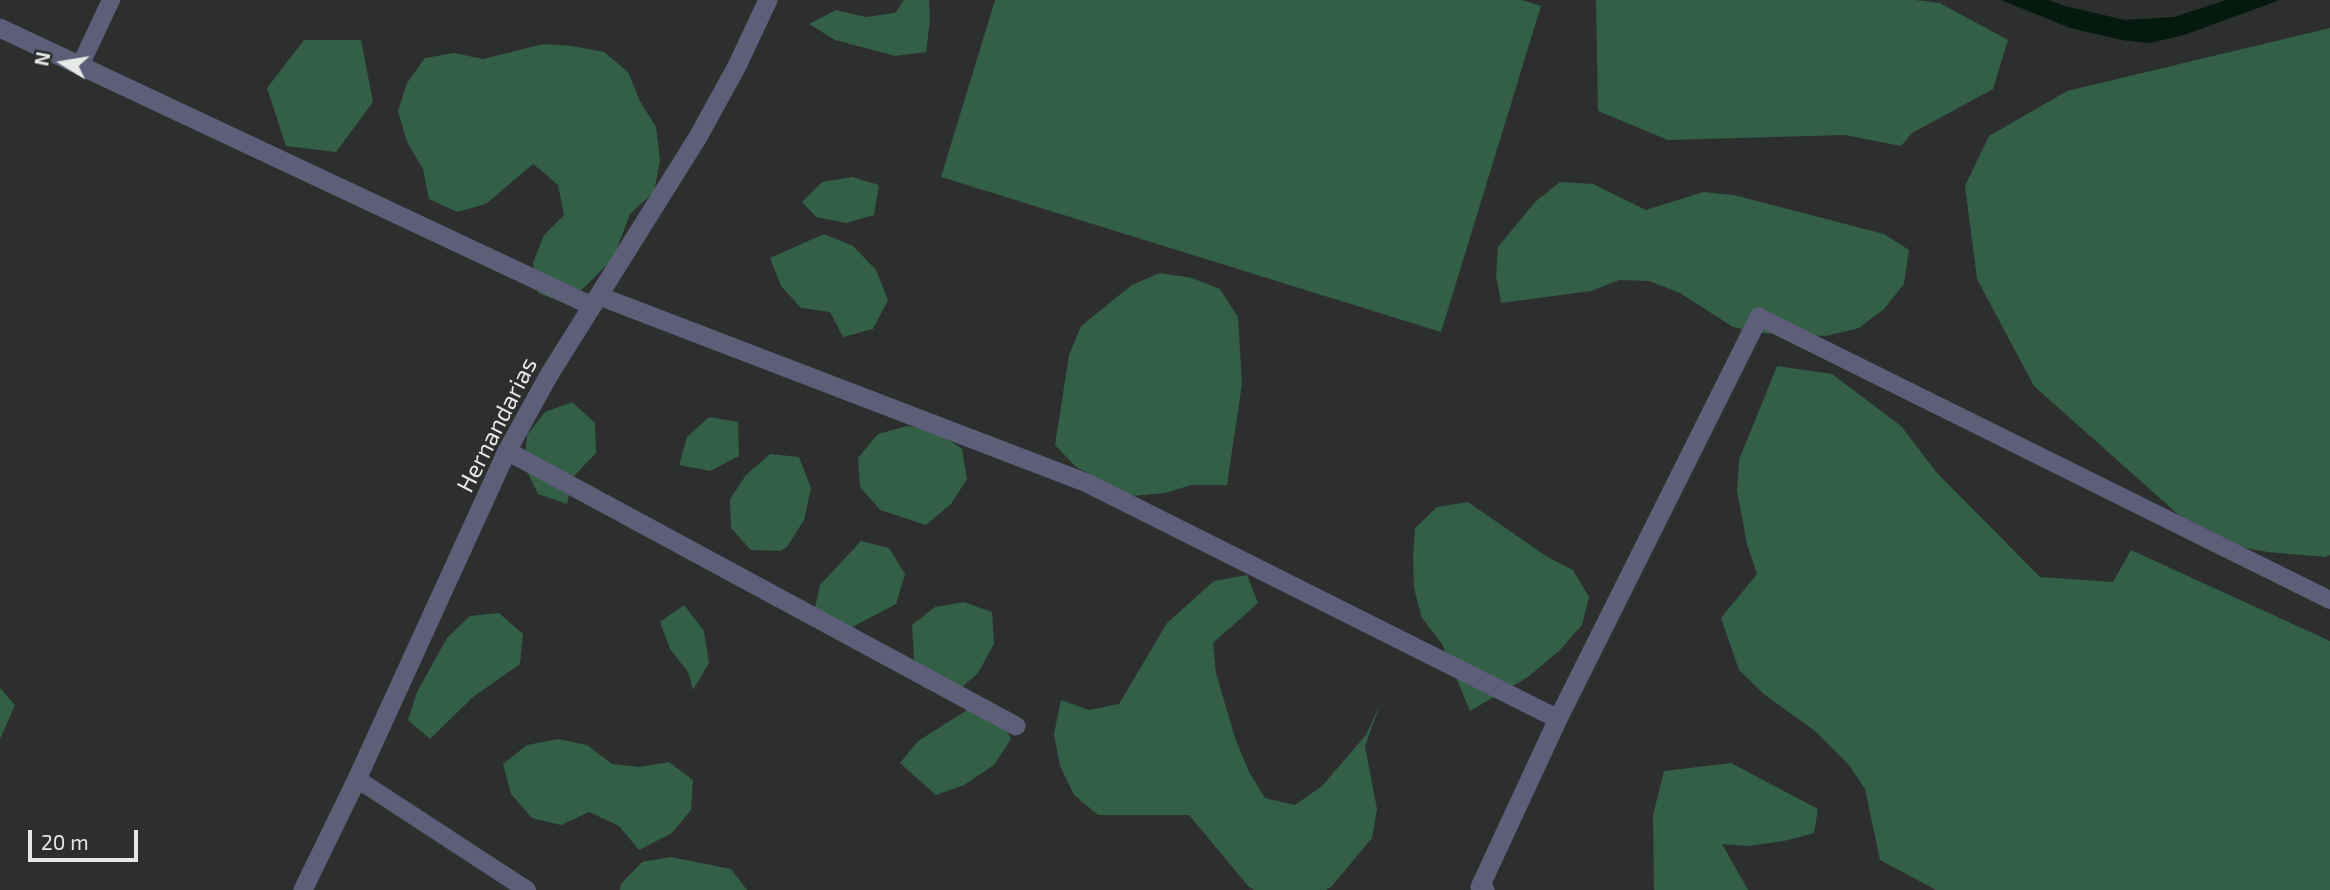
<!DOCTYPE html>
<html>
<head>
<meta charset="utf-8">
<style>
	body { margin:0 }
	#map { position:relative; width:2330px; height:890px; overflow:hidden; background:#2c2f2d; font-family:"Exo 2",sans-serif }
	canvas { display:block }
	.north { position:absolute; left:28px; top:28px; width:70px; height:70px; -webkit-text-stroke:5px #2c2f2d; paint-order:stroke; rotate:281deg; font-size:19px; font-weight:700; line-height:28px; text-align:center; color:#e5e8e6 }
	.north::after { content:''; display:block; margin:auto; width:24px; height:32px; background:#e5e8e6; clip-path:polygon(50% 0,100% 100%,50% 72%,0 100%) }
	.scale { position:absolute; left:28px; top:830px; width:110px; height:32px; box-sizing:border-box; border:4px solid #e5e8e6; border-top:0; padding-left:9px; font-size:21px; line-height:24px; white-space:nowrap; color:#e5e8e6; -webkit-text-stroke:5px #2c2f2d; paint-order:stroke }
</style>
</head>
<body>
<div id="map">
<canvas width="2330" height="890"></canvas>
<div class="north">N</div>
<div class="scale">20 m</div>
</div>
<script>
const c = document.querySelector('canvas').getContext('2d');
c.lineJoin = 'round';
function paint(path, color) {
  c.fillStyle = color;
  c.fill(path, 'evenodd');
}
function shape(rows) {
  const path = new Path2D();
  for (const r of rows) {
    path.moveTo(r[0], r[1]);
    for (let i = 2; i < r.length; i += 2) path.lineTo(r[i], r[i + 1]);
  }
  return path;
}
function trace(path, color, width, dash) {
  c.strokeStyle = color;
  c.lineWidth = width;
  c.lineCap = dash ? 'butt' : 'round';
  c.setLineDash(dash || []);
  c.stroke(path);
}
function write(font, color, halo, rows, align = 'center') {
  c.font = font + ' "Exo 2",sans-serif';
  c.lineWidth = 5;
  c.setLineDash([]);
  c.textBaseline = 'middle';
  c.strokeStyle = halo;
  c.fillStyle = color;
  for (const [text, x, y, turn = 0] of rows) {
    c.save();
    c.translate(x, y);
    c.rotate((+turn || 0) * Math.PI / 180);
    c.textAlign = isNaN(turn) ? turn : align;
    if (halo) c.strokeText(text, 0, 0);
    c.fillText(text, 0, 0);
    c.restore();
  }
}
const green = shape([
	[904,0,929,0,930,20,926,52,895,56,835,40,809,24,836,10,866,17,895,13],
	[995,0,1522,0,1541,6,1441,332,941,177],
	[1596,0,1915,0,1940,3,2008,40,1993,89,1912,133,1901,146,1845,135,1668,140,1598,111],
	[2330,28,2330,555,2325,557,2268,552,2208,541,2034,386,1977,279,1965,186,1989,136,2067,91],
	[304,40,361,40,373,102,336,152,286,146,267,88],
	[543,44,573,46,604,52,628,72,640,101,656,127,660,160,654,192,630,214,613,259,567,304,538,293,533,263,544,235,564,215,558,185,533,164,486,204,457,212,429,199,423,169,407,142,398,111,407,83,425,58,454,53,483,59],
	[852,177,879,185,874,215,846,223,816,217,802,202,822,182],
	[1560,182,1593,184,1646,210,1703,192,1734,195,1884,234,1909,250,1904,284,1884,309,1859,328,1826,336,1762,333,1733,327,1680,293,1649,281,1619,280,1591,291,1501,303,1496,276,1498,247,1535,202],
	[824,234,853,246,876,270,888,300,873,329,843,337,830,312,801,308,781,286,770,258],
	[1160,273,1192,278,1220,289,1238,317,1242,384,1227,485,1192,485,1164,493,1132,496,1076,467,1055,445,1069,355,1081,326,1132,285],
	[1777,366,1832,374,1901,426,1937,473,2040,577,2113,582,2131,550,2330,641,2330,890,1936,890,1880,860,1865,789,1849,765,1815,731,1765,695,1739,670,1721,618,1757,574,1747,544,1737,491,1739,460],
	[572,402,595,423,596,453,573,477,567,504,538,494,524,465,527,435,545,412],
	[709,417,738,422,739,456,710,471,679,465,687,437],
	[907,426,936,431,962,449,967,479,951,504,926,525,880,510,860,487,858,458,878,434],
	[770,454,799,457,811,488,804,520,787,547,780,551,751,550,731,528,730,499,746,475],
	[1468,502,1546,556,1573,570,1589,597,1582,625,1559,651,1528,677,1470,711,1442,644,1422,618,1414,588,1413,556,1415,528,1437,507],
	[861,541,889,548,905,574,896,604,841,633,814,612,820,585],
	[1247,575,1258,603,1213,643,1216,673,1235,738,1249,772,1265,798,1295,805,1322,786,1366,735,1380,704,1365,746,1377,809,1372,838,1332,886,1326,890,1254,890,1248,886,1189,815,1098,815,1074,795,1060,766,1054,734,1061,700,1089,710,1119,704,1167,623,1214,581],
	[964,602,992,612,994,644,978,673,953,695,923,687,914,659,912,625,935,607],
	[684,605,704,631,709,663,693,690,688,672,670,649,660,622],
	[499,613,523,634,520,664,473,697,430,739,408,720,417,692,447,638,470,616],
	[0,688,15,705,0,739],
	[969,709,997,711,1011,739,994,765,964,785,936,795,900,763,918,741],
	[558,739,587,745,612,764,639,767,669,762,693,780,691,810,672,833,639,850,619,826,589,812,561,825,532,818,511,794,503,764,527,745],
	[1731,763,1818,809,1814,833,1784,841,1747,846,1722,844,1748,890,1654,890,1653,815,1664,771],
	[671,857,731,869,747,890,620,890,621,884,642,862]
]);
const water = shape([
	[2001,0,2049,0,2065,6,2125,20,2174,17,2226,0,2280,0,2184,35,2150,43,2122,40,2070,28]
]);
const service = shape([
	[80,66,111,0],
	[1759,317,2330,600],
	[357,779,527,890]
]);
const minor = shape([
	[0,28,592,306],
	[599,296,1087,483,1558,719],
	[507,451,1016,726],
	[1485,890,1480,887,1558,719,1759,317]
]);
const tertiary = shape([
	[303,890,357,779,507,451,549,375,698,137,737,66,768,0]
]);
const streetNames = [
	["Hernandarias",497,425,-63]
];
paint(green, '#325f46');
paint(water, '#041a0f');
trace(service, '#5d5e78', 18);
trace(minor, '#5d5e78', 19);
trace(tertiary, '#5d5e78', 19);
write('24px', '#e5e8e6', '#2c2f2d', streetNames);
</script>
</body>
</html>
